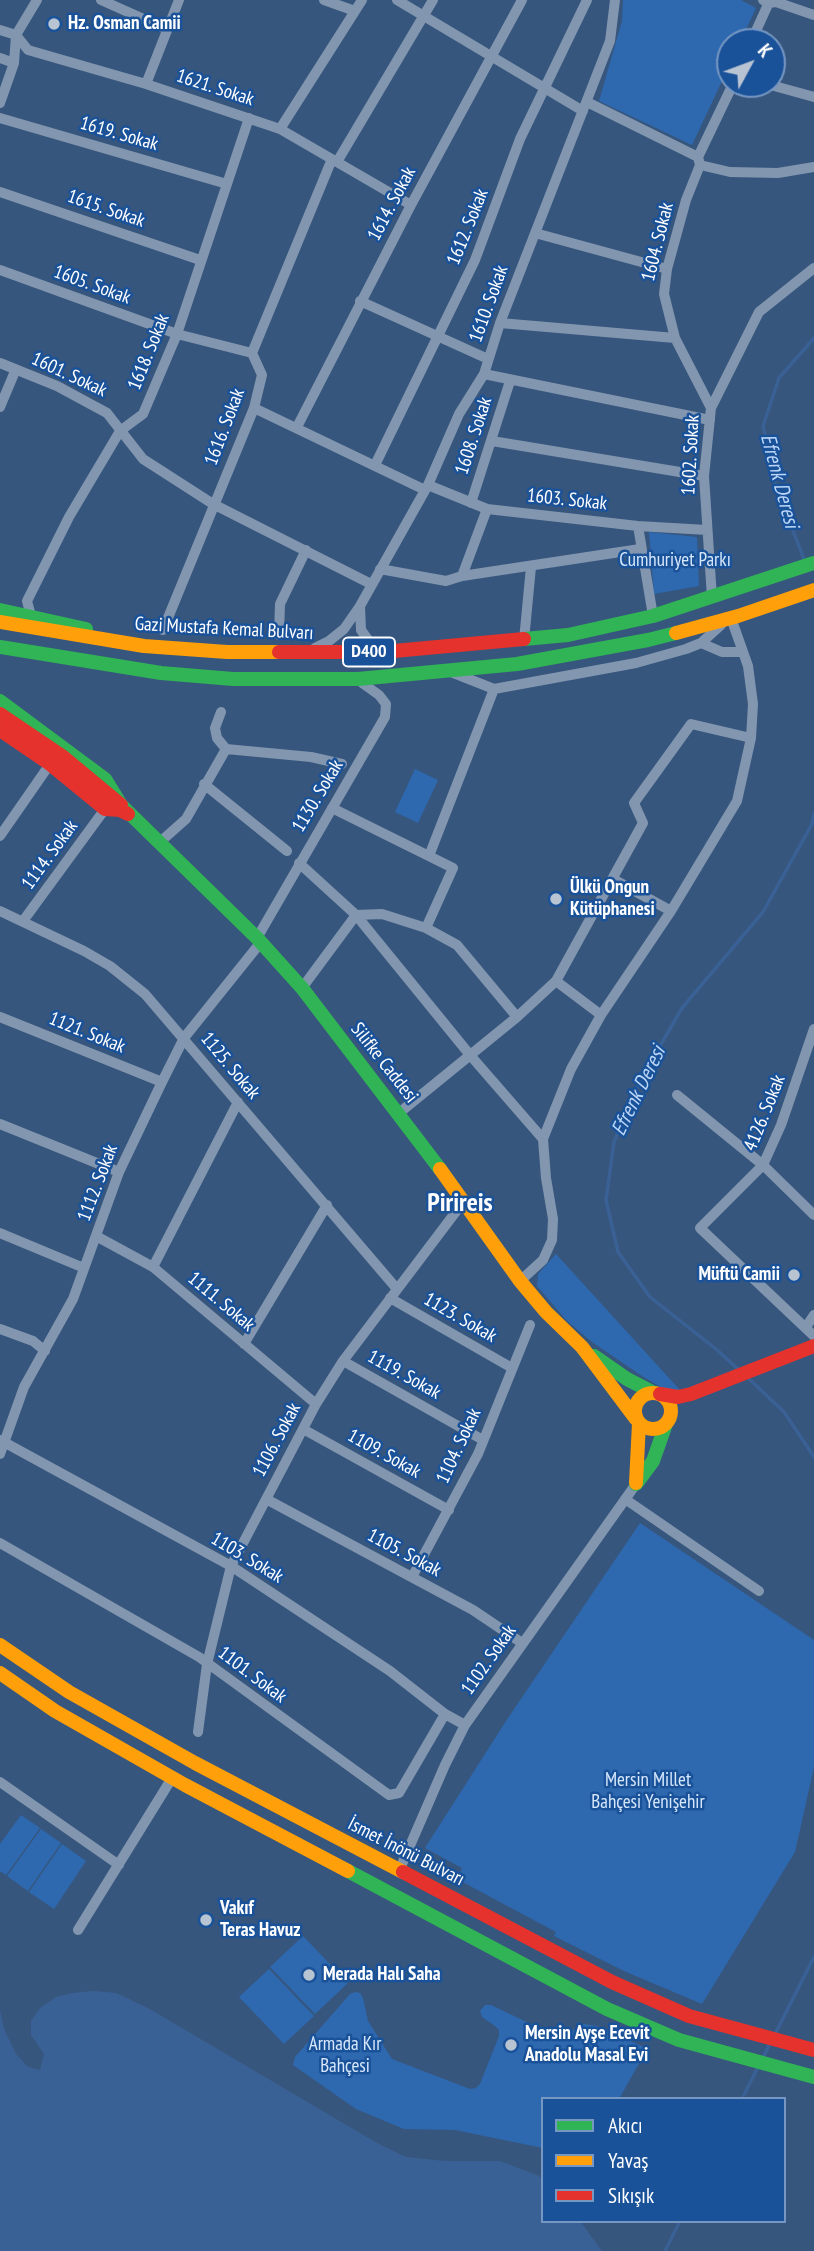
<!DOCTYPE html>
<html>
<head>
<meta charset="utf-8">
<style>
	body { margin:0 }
	#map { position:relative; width:814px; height:2251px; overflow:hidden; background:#37567d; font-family:"PT Sans Narrow",sans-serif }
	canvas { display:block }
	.legend { position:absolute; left:541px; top:2097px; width:245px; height:126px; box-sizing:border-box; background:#1a529a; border:2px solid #7697c2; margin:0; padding:9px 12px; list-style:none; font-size:21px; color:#fff }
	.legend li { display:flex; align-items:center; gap:14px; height:35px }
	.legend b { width:35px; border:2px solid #7697c2 }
	.north { position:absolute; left:716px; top:28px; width:70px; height:70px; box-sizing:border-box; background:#1a529a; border:2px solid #7697c2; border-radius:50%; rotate:49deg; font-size:19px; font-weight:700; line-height:28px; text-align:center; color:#fff }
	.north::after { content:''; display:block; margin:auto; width:24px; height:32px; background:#b9c4d2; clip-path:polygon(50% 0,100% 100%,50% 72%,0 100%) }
</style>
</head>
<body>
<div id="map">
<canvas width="814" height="2251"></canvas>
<ul class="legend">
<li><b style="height:9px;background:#30b455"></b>Akıcı</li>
<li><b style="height:9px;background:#ff9f0a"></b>Yavaş</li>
<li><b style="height:9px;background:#e5322d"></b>Sıkışık</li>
</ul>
<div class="north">K</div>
</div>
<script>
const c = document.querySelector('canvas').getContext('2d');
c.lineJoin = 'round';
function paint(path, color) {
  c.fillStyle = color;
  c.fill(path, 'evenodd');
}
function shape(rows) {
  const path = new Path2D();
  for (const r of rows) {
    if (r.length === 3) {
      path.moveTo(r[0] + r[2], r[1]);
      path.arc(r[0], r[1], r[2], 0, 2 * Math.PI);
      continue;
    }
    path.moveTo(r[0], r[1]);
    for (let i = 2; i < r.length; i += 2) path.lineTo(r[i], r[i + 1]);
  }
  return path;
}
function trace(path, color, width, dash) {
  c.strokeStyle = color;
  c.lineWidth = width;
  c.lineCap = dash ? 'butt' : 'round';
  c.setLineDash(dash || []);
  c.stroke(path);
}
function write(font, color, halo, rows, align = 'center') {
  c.font = font + ' "PT Sans Narrow",sans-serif';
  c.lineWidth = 5;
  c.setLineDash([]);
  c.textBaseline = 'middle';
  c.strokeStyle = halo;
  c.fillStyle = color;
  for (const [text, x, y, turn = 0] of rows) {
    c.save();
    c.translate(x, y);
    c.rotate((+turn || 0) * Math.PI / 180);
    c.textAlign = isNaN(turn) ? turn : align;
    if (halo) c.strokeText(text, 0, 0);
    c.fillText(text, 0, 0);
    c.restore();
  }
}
const green = shape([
	[623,0,741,0,756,8,740,42,730,42,730,64,692,145,599,101,622,21],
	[649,532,697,537,699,586,654,594],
	[415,769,438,780,418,823,395,812],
	[556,1254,679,1389,678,1392,662,1388,642,1376,592,1342,567,1321,537,1286,538,1274],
	[640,1523,814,1640,814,1767,795,1852,702,2004,624,1971,554,1936,556,1932,457,1879,462,1868,425,1848,506,1721],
	[21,1815,40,1828,6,1875,0,1871,0,1844],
	[41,1829,61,1843,28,1891,7,1876],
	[62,1844,86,1861,54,1909,29,1892],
	[303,1936,348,1983,315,2014,270,1967],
	[269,1969,314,2016,284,2044,239,1997],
	[355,1992,360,1993,363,1998,368,2021,392,2059,470,2089,476,2088,480,2084,499,2036,499,2030,495,2026,482,2017,480,2011,485,2005,491,2005,558,2037,563,2036,584,2024,597,2026,644,2047,646,2051,619,2099,543,2099,543,2148,455,2130,404,2129,356,2109,293,2065,295,2057,350,1994]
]);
const water = shape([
	[94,1991,116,1993,148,2008,377,2143,406,2157,445,2161,500,2161,539,2176,543,2180,543,2221,580,2221,602,2251,0,2251,0,2010,4,2029,16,2054,28,2067,40,2070,44,2054,31,2035,31,2021,40,2008,56,1997,72,1993]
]);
const stream = shape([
	[805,562,776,486,763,426,779,378,814,338],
	[740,1371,716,1349,650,1297,618,1252,606,1200,614,1142,641,1079,682,1008,763,912,812,824,814,814],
	[746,1376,784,1412,814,1457],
	[774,2036,814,1957],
	[763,2058,770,2043],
	[742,2099,759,2065],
	[665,2251,680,2221]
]);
const street = shape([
	[101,0,166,29],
	[324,0,355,11],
	[397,0,583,111],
	[763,0,769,3,776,2,814,15],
	[0,30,16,35,28,50,146,84,280,129,411,205],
	[751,42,770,0],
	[0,58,14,63],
	[146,84,179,0],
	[767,84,814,97],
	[587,102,698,157],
	[0,103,14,63,16,35,37,0],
	[0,118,227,184],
	[280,129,362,0],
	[337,162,433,0],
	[700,165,730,172,778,173,814,167],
	[0,192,200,260],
	[535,233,667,269],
	[0,270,177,334,252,353],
	[360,301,488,359],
	[500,323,675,338],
	[0,363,57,386,107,413,143,459,213,504,371,584],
	[484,374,710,420],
	[0,407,16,369],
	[254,408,425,490],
	[711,408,675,338,664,294,667,269,686,200,700,165,698,157,733,84],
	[297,427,411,205,522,0],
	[492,441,704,476],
	[375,465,475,260,520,139,587,0],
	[428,485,487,509,638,526,707,530],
	[471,503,510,381],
	[638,526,653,616],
	[380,569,446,581,462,576,640,549],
	[462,576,487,509],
	[712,598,704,476,711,408,759,312,814,268],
	[360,606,361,630,369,641,380,650],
	[31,616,27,601,69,517,120,431,143,414,177,334,249,118],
	[163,630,254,408,262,375,252,353,332,159],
	[279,635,280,604,306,550],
	[524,640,531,567],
	[701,643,722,652,743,652],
	[315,648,329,641,344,629,360,606,428,485,459,414,484,374,500,323,610,41,615,0],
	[451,672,494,689,636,663,686,649,701,643,721,625],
	[221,712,215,728,217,738,226,749,311,757,342,764],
	[204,784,287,851],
	[332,808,453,868,426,928],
	[0,836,50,764],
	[160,842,186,819,226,749],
	[429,856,494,689],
	[299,863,356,915,470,1055,543,1139],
	[613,879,671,911],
	[0,911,84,951,110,966,145,994,397,1289],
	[23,921,105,809],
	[257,938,385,717,386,704,379,695,358,680],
	[556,981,601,1015],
	[302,988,356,915,382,914,426,928,457,945,517,1017],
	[0,1017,162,1082],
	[814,1029,781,1125,763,1165,700,1228,814,1336],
	[677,1095,763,1165,814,1215],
	[399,1113,517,1017,556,981,643,823,634,803,691,724,751,738],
	[0,1124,119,1172],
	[0,1233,84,1268],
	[96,1236,153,1267,316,1404],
	[153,1267,238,1102],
	[520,1281,543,1260,552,1240,553,1219,546,1178,543,1139,571,1069,601,1015,671,911,737,801,751,738,753,704,748,666,731,618],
	[390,1298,512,1368],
	[806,1327,814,1315],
	[0,1329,33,1341,45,1351],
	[244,1344,327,1205],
	[343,1361,483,1440],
	[303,1429,449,1510],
	[0,1440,231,1566,390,1671,445,1714,465,1725],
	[0,1454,24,1387,73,1299,119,1172,162,1082,184,1038,261,942],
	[266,1499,473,1610,522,1643],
	[625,1499,759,1591],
	[0,1543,199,1657,389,1795,399,1793,445,1714],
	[412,1577,478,1454,530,1325],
	[198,1732,207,1664,231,1566,316,1404,343,1361,464,1201],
	[0,1782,119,1865],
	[399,1871,445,1765,465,1725,636,1484],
	[78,1930,172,1778]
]);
const fast = shape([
	[0,610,86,629],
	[524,639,568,635,653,616,814,563],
	[0,647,161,673,233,679,358,679,517,664,648,640,676,633],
	[0,701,105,779,121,805,257,938,302,988,440,1169],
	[594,1356,627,1379,654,1393],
	[636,1484,653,1461,666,1424],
	[348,1871,607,2009,679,2040,814,2077]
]);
const slow = shape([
	[0,622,144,646,227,652,279,652],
	[676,633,738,616,814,590],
	[440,1169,520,1281,546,1312,582,1347,636,1419],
	[653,1411,18],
	[636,1483,639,1423],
	[0,1645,69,1692,195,1763,403,1872],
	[0,1673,55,1711,185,1785,348,1871]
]);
const jam = shape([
	[279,652,383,652,524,639],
	[0,714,62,756,121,805],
	[0,730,50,764,105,809,120,810,128,814],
	[660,1394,678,1397,691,1394,814,1346],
	[403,1872,612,1982,689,2016,814,2050]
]);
const markers = [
	[54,24,7,"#b9c4d2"],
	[556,899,7,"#b9c4d2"],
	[794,1275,7,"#b9c4d2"],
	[206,1920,7,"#b9c4d2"],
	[309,1975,7,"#b9c4d2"],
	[511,2045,7,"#b9c4d2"]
];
const shields = [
	[369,652,52]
];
const shieldNames = [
	["D400",369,652]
];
const poiNames = [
	["Hz. Osman Camii",68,24],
	["Ülkü Ongun",570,888],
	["Kütüphanesi",570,910],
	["Müftü Camii",780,1275,"right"],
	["Vakıf",220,1909],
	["Teras Havuz",220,1931],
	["Merada Halı Saha",323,1975],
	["Mersin Ayşe Ecevit",525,2034],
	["Anadolu Masal Evi",525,2056]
];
const streetNames = [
	["1621. Sokak",215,88,18],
	["1619. Sokak",119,134,16],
	["1614. Sokak",392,204,-62],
	["1615. Sokak",106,209,19],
	["1612. Sokak",468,227,-68],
	["1604. Sokak",658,242,-76],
	["1605. Sokak",92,285,20],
	["1610. Sokak",489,304,-70],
	["1618. Sokak",149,352,-68],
	["1601. Sokak",69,375,25],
	["1616. Sokak",225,427,-69],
	["1608. Sokak",474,436,-72],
	["1602. Sokak",691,455,-87],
	["1603. Sokak",567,500,6],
	["Gazi Mustafa Kemal Bulvarı",224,629,3],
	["1130. Sokak",318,796,-59],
	["1114. Sokak",50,855,-54],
	["1121. Sokak",87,1033,22],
	["Silifke Caddesi",384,1063,52],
	["1125. Sokak",230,1066,50],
	["4126. Sokak",765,1113,-68],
	["1112. Sokak",98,1183,-69],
	["1111. Sokak",221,1302,40],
	["1123. Sokak",460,1318,30],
	["1119. Sokak",404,1375,29],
	["1106. Sokak",277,1440,-62],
	["1104. Sokak",459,1446,-65],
	["1109. Sokak",384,1454,29],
	["1105. Sokak",404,1553,28],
	["1103. Sokak",247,1558,31],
	["1102. Sokak",489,1660,-55],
	["1101. Sokak",252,1675,37],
	["İsmet İnönü Bulvarı",406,1852,27]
];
const parkNames = [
	["Cumhuriyet Parkı",675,561],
	["Mersin Millet",648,1781],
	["Bahçesi Yenişehir",648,1803],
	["Armada Kır",345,2045],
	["Bahçesi",345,2067]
];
const waterNames = [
	["Efrenk Deresi",779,481,75],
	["Efrenk Deresi",639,1091,-64]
];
const districtNames = [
	["Pirireis",460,1204]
];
paint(green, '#2e69b0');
paint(water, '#3a6195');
trace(stream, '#3a6195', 3.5);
trace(street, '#8296af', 10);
trace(fast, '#30b455', 14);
trace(slow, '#ff9f0a', 14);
trace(jam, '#e5322d', 14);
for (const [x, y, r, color] of markers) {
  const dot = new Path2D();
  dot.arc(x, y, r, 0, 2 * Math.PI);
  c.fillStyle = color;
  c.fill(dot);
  trace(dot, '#1a529a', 2.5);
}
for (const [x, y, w] of shields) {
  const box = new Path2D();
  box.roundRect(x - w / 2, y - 14.5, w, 29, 5);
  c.fillStyle = '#1a529a';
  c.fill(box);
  trace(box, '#fff', 2);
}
write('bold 18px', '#fff', null, shieldNames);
write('bold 19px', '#fff', '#1a529a', poiNames, 'left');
write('19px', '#fff', '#1a529a', streetNames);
write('19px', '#d7e8fc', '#1a529a', parkNames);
write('italic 21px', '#bcd7f8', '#1a529a', waterNames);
write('bold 26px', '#fff', '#1a529a', districtNames);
</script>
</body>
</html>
